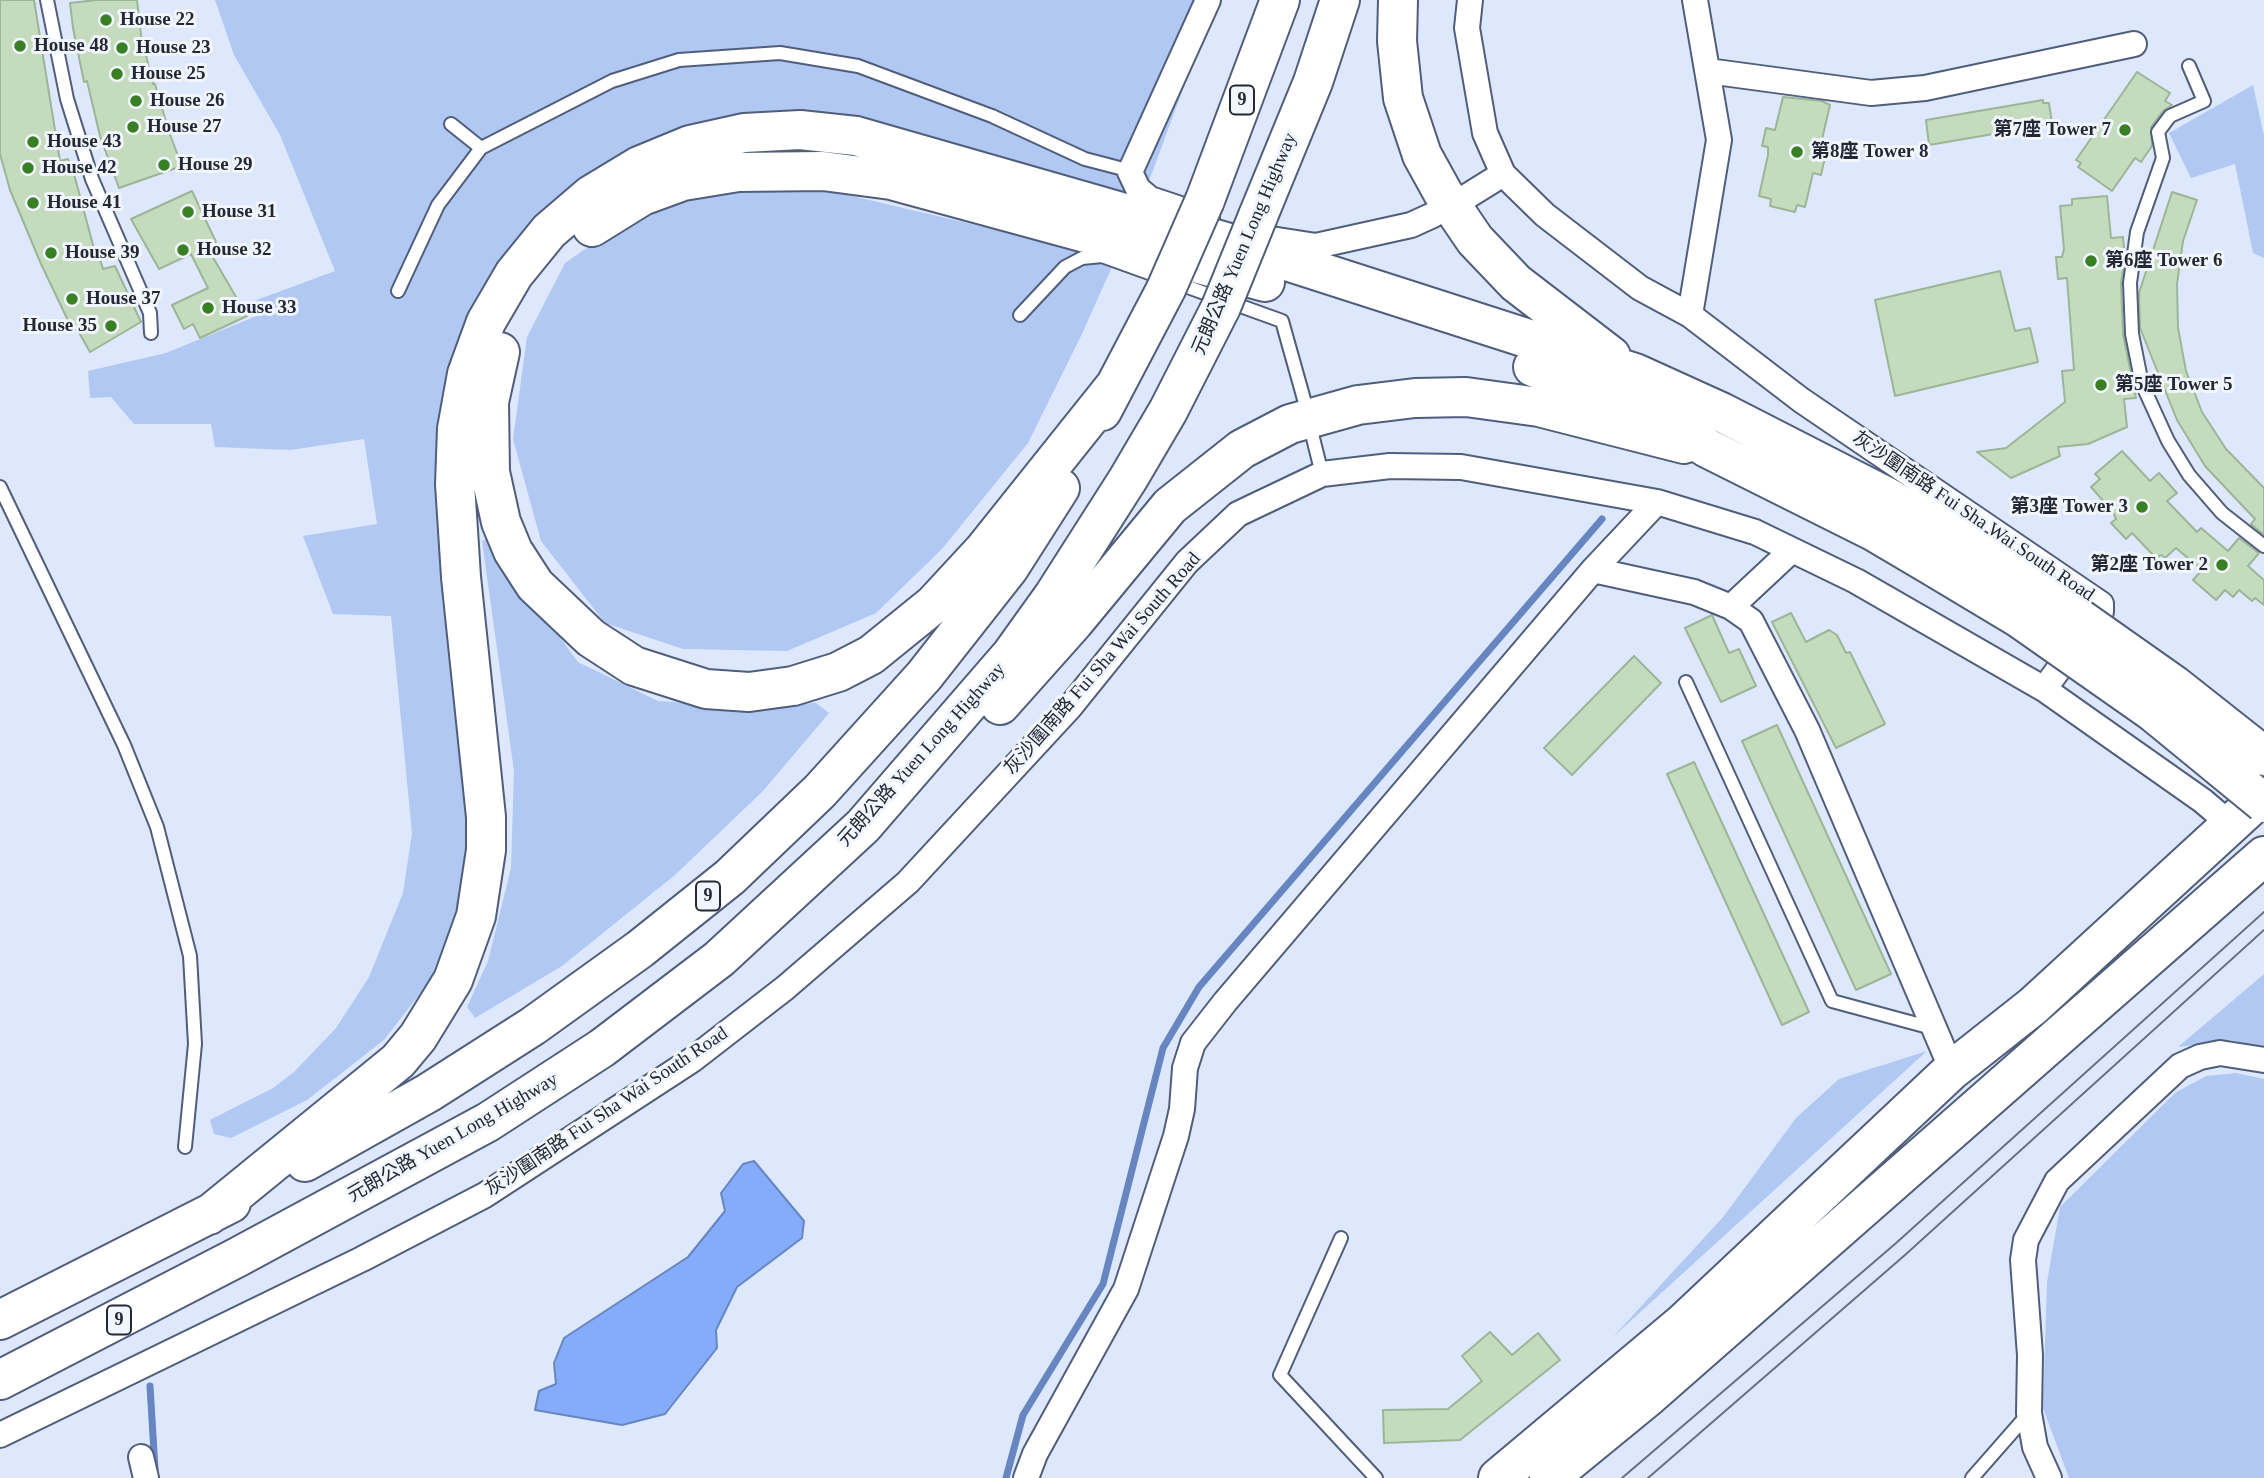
<!DOCTYPE html>
<html>
<head>
<meta charset="utf-8">
<style>
	body { margin:0 }
	canvas { display:block; background:#dde8fc }
</style>
</head>
<body>
<canvas width="2264" height="1478"></canvas>
<script>
const c = document.querySelector('canvas').getContext('2d');
c.lineJoin = 'round';
function paint(path, color) {
  c.fillStyle = color;
  c.fill(path, 'evenodd');
}
function shape(rows) {
  const path = new Path2D();
  for (const r of rows) {
    path.moveTo(r[0], r[1]);
    for (let i = 2; i < r.length; i += 2) path.lineTo(r[i], r[i + 1]);
  }
  return path;
}
function trace(path, color, width, dash) {
  c.strokeStyle = color;
  c.lineWidth = width;
  c.lineCap = dash ? 'butt' : 'round';
  c.setLineDash(dash || []);
  c.stroke(path);
}
function write(font, color, halo, rows, align = 'center') {
  c.font = font + ' "Times New Roman","Noto Sans TC",serif';
  c.lineWidth = 6;
  c.setLineDash([]);
  c.textBaseline = 'middle';
  c.strokeStyle = halo;
  c.fillStyle = color;
  for (const [text, x, y, turn = 0] of rows) {
    c.save();
    c.translate(x, y);
    c.rotate((+turn || 0) * Math.PI / 180);
    c.textAlign = isNaN(turn) ? turn : align;
    if (halo) c.strokeText(text, 0, 0);
    c.fillText(text, 0, 0);
    c.restore();
  }
}
const green = shape([
	[215,0,1216,0,1139,208,820,125,559,201,470,371,472,869,446,960,384,1040,307,1100,231,1138,214,1134,210,1120,273,1088,294,1072,336,1028,369,977,403,893,412,833,391,616,333,614,303,536,377,524,364,439,290,450,215,447,211,424,134,424,111,397,90,398,88,371,166,353,259,315,254,301,335,271,280,135,234,55],
	[2253,85,2264,136,2264,258,2253,253,2235,164,2191,178,2169,133],
	[722,184,818,188,1116,258,1080,338,1028,443,942,549,876,613,787,651,683,649,605,623,541,541,513,439,527,337,565,263,636,214],
	[494,536,528,594,578,662,658,701,731,706,816,703,829,713,763,791,675,875,562,966,475,1018,467,1007,488,961,511,868,514,771,482,541],
	[2264,974,2264,1048,2231,1040,2178,1047],
	[1927,1051,1613,1337,1724,1216,1796,1118,1839,1079],
	[2236,1073,2264,1079,2264,1478,2069,1478,2043,1408,2047,1282,2060,1207,2175,1093,2206,1076]
]);
const water = shape([
	[754,1161,804,1221,802,1238,737,1287,716,1330,717,1348,665,1414,622,1425,535,1410,539,1391,556,1384,554,1363,564,1338,688,1257,725,1211,721,1193,743,1164,754,1161]
]);
const stream = shape([
	[150,1386,155,1469],
	[1006,1478,1023,1415,1103,1284,1163,1048,1199,987,1602,519]
]);
const building = shape([
	[0,0,34,0,60,161,68,159,74,174,97,260,100,259,103,269,115,266,141,322,90,352,77,329,73,331,41,264,10,190,0,154,0,0],
	[97,0,137,0,141,35,153,84,155,84,169,132,182,166,119,188,100,136,87,81,84,82,73,28,70,3,97,0],
	[2137,72,2170,93,2165,101,2172,105,2163,111,2151,127,2152,146,2141,162,2135,158,2112,191,2078,167,2081,163,2076,160,2137,72],
	[1783,97,1822,101,1830,105,1820,148,1827,149,1821,175,1813,173,1805,207,1797,205,1795,212,1770,206,1771,199,1759,196,1768,155,1768,147,1762,146,1766,128,1775,130,1783,97],
	[2043,100,2043,103,2049,103,2052,124,1929,145,1926,120,2043,100],
	[192,191,216,242,207,247,247,316,200,338,193,324,184,329,172,305,208,288,191,254,159,269,131,219,192,191],
	[2172,192,2197,200,2183,241,2177,284,2178,328,2186,371,2202,412,2226,449,2264,488,2264,535,2251,524,2255,519,2205,466,2177,420,2140,328,2139,293,2172,192],
	[2107,196,2111,238,2123,237,2125,258,2121,283,2123,334,2136,398,2124,399,2127,427,2088,444,2058,447,2060,456,2011,478,1977,452,2006,448,2065,402,2062,371,2074,370,2067,278,2058,279,2056,257,2062,257,2064,249,2060,206,2072,205,2072,199,2107,196],
	[2000,271,2015,331,2030,328,2038,362,1895,396,1875,300,2000,271],
	[2122,451,2150,481,2159,473,2177,493,2167,501,2197,532,2201,528,2228,551,2239,538,2259,553,2248,566,2264,580,2264,605,2255,598,2252,601,2239,590,2233,597,2225,590,2216,600,2193,580,2202,570,2176,548,2165,558,2161,555,2156,558,2132,533,2126,539,2111,523,2116,519,2113,512,2091,487,2100,479,2095,474,2122,451],
	[1791,613,1806,642,1829,630,1837,635,1846,653,1850,652,1885,724,1836,748,1772,622,1791,613],
	[1712,615,1729,653,1739,649,1756,686,1721,702,1685,628,1712,615],
	[1634,656,1661,683,1572,775,1544,748,1634,656],
	[1777,725,1891,974,1856,990,1742,741,1777,725],
	[1694,762,1809,1012,1782,1025,1667,774,1694,762],
	[1490,1332,1512,1355,1538,1333,1560,1360,1460,1440,1384,1443,1383,1410,1448,1409,1482,1381,1462,1356,1490,1332]
]);
const lane = shape([
	[47,0,67,99,92,179,150,313,151,333],
	[2189,66,2204,101,2170,116,2158,132,2163,158,2137,232,2130,283,2132,334,2142,384,2168,441,2189,475,2222,513,2264,546],
	[451,124,481,148,612,81,679,60,780,53,858,66,992,116,1085,159,1131,171],
	[398,291,438,205,481,148],
	[1020,315,1065,267,1082,258,1102,256,1282,321,1305,403],
	[1311,430,1322,474],
	[0,487,124,745,157,827,190,956,195,1044,185,1147],
	[1686,682,1832,1001,1932,1028],
	[1341,1238,1280,1375,1376,1478],
	[1972,1478,2029,1413]
]);
const street = shape([
	[1470,0,1467,28,1485,133,1503,174,1545,215,1640,288,1690,315,1801,400,2101,604,2101,612,2044,689],
	[1708,71,1871,93,1925,88,2134,44],
	[1458,202,1503,174],
	[1207,218,1150,199,1138,189,1130,172,1208,0],
	[1271,239,1316,246,1411,225,1433,215],
	[1690,315,1719,140,1695,0],
	[1593,570,1694,592,1731,607,1751,621,1807,730,1952,1070],
	[1731,607,1792,550],
	[0,1435,362,1259,485,1195,692,1060,785,988,908,882,1070,707,1187,562,1238,514,1322,474,1390,466,1461,467,1657,502,1755,532,1856,581,2044,689,2203,801,2231,825],
	[141,1457,146,1478],
	[1026,1478,1035,1454,1126,1289,1176,1136,1182,1109,1185,1068,1193,1043,1225,1002,1593,570,1657,502],
	[2049,1478,2035,1447,2029,1413,2030,1355,2023,1260,2026,1240,2057,1181,2180,1066,2200,1057,2220,1053,2264,1060]
]);
const primary = shape([
	[1498,1478,1683,1323,1952,1070,2033,1006,2264,794],
	[1549,1478,1649,1396,2264,856]
]);
const highway = shape([
	[1398,0,1397,41,1403,98,1422,155,1443,193,1475,240,1516,283,1611,356],
	[1205,200,1280,0],
	[1258,216,1313,82,1340,0],
	[592,227,642,196,683,181,738,172,823,171,891,180,1265,282],
	[500,352,489,402,490,472,501,522,513,551,535,585,591,638,634,666,706,689,749,692,793,686,838,672,871,655,934,604,983,551,1114,387],
	[1533,367,1649,410,1707,448,1873,531,1939,570],
	[1102,411,1166,289],
	[1000,705,1074,622,1170,506,1242,449,1290,424,1358,405,1415,398,1466,397,1539,407,1684,444],
	[305,1162,428,1093,533,1026,640,949,730,877,820,791,924,676,1009,568,1060,488],
	[209,1215,398,1061,418,1037,453,980,476,916,486,850,486,817,461,577,455,484,457,429,467,374,486,322,514,274,549,231,591,195,639,166,690,145,744,133,800,130,856,136,1243,247,1635,373,1721,412,1887,497,1960,539],
	[0,1320,231,1203],
	[0,1380,238,1257,488,1122,602,1048,719,959,863,826,1011,655,1054,595,1128,479,1168,411,1221,307]
]);
const tram = shape([
	[1622,1478,1895,1244,2264,912],
	[1648,1478,1905,1255,2264,930]
]);
const highwayBridge = shape([
	[1166,289,1205,200],
	[1221,307,1258,216],
	[1960,539,2042,592,2174,685,2264,756],
	[1939,570,2019,618,2153,712,2264,803]
]);
const markers = [
	[106,20,7,"#397f23"],
	[20,46,7,"#397f23"],
	[122,48,7,"#397f23"],
	[117,74,7,"#397f23"],
	[136,101,7,"#397f23"],
	[133,127,7,"#397f23"],
	[2125,130,7,"#397f23"],
	[33,142,7,"#397f23"],
	[1797,152,7,"#397f23"],
	[164,165,7,"#397f23"],
	[28,168,7,"#397f23"],
	[33,203,7,"#397f23"],
	[188,212,7,"#397f23"],
	[183,250,7,"#397f23"],
	[51,253,7,"#397f23"],
	[2091,261,7,"#397f23"],
	[72,299,7,"#397f23"],
	[208,308,7,"#397f23"],
	[111,326,7,"#397f23"],
	[2101,385,7,"#397f23"],
	[2142,507,7,"#397f23"],
	[2222,565,7,"#397f23"]
];
const shields = [
	[1242,100,24],
	[708,896,24],
	[119,1320,24]
];
const shieldNames = [
	["9",1242,100],
	["9",708,896],
	["9",119,1320]
];
const poiNames = [
	["House 22",120,20],
	["House 48",34,46],
	["House 23",136,48],
	["House 25",131,74],
	["House 26",150,101],
	["House 27",147,127],
	["第7座 Tower 7",2111,130,"right"],
	["House 43",47,142],
	["第8座 Tower 8",1811,152],
	["House 29",178,165],
	["House 42",42,168],
	["House 41",47,203],
	["House 31",202,212],
	["House 32",197,250],
	["House 39",65,253],
	["第6座 Tower 6",2105,261],
	["House 37",86,299],
	["House 33",222,308],
	["House 35",97,326,"right"],
	["第5座 Tower 5",2115,385],
	["第3座 Tower 3",2128,507,"right"],
	["第2座 Tower 2",2208,565,"right"]
];
const streetNames = [
	["元朗公路 Yuen Long Highway",1245,244,-67],
	["灰沙圍南路 Fui Sha Wai South Road",1973,517,34],
	["灰沙圍南路 Fui Sha Wai South Road",1103,664,-49],
	["元朗公路 Yuen Long Highway",922,755,-48],
	["灰沙圍南路 Fui Sha Wai South Road",607,1112,-34],
	["元朗公路 Yuen Long Highway",453,1138,-30]
];
paint(green, '#b1c8f3');
paint(water, '#84acfb');
trace(water, '#6785c0', 2);
trace(stream, '#6785c0', 7);
paint(building, '#c4dcbd');
trace(building, '#9db597', 2);
trace(lane, '#505e7b', 16);
trace(street, '#505e7b', 28);
trace(primary, '#505e7b', 42);
trace(highway, '#505e7b', 42);
trace(lane, '#fff', 12);
trace(street, '#fff', 24);
trace(primary, '#fff', 38);
trace(highway, '#fff', 38);
trace(tram, '#67707f', 2);
trace(highwayBridge, '#505e7b', 42, []);
trace(highwayBridge, '#fff', 38);
for (const [x, y, r, color] of markers) {
  const dot = new Path2D();
  dot.arc(x, y, r, 0, 2 * Math.PI);
  c.fillStyle = color;
  c.fill(dot);
  trace(dot, '#f1f5fc', 2.5);
}
for (const [x, y, w] of shields) {
  const box = new Path2D();
  box.roundRect(x - w / 2, y - 14.5, w, 29, 5);
  c.fillStyle = '#f1f5fc';
  c.fill(box);
  trace(box, '#222935', 2);
}
write('bold 18px', '#222935', null, shieldNames);
write('bold 19px', '#222935', '#f1f5fc', poiNames, 'left');
write('19px', '#222935', '#f1f5fc', streetNames);
</script>
</body>
</html>
